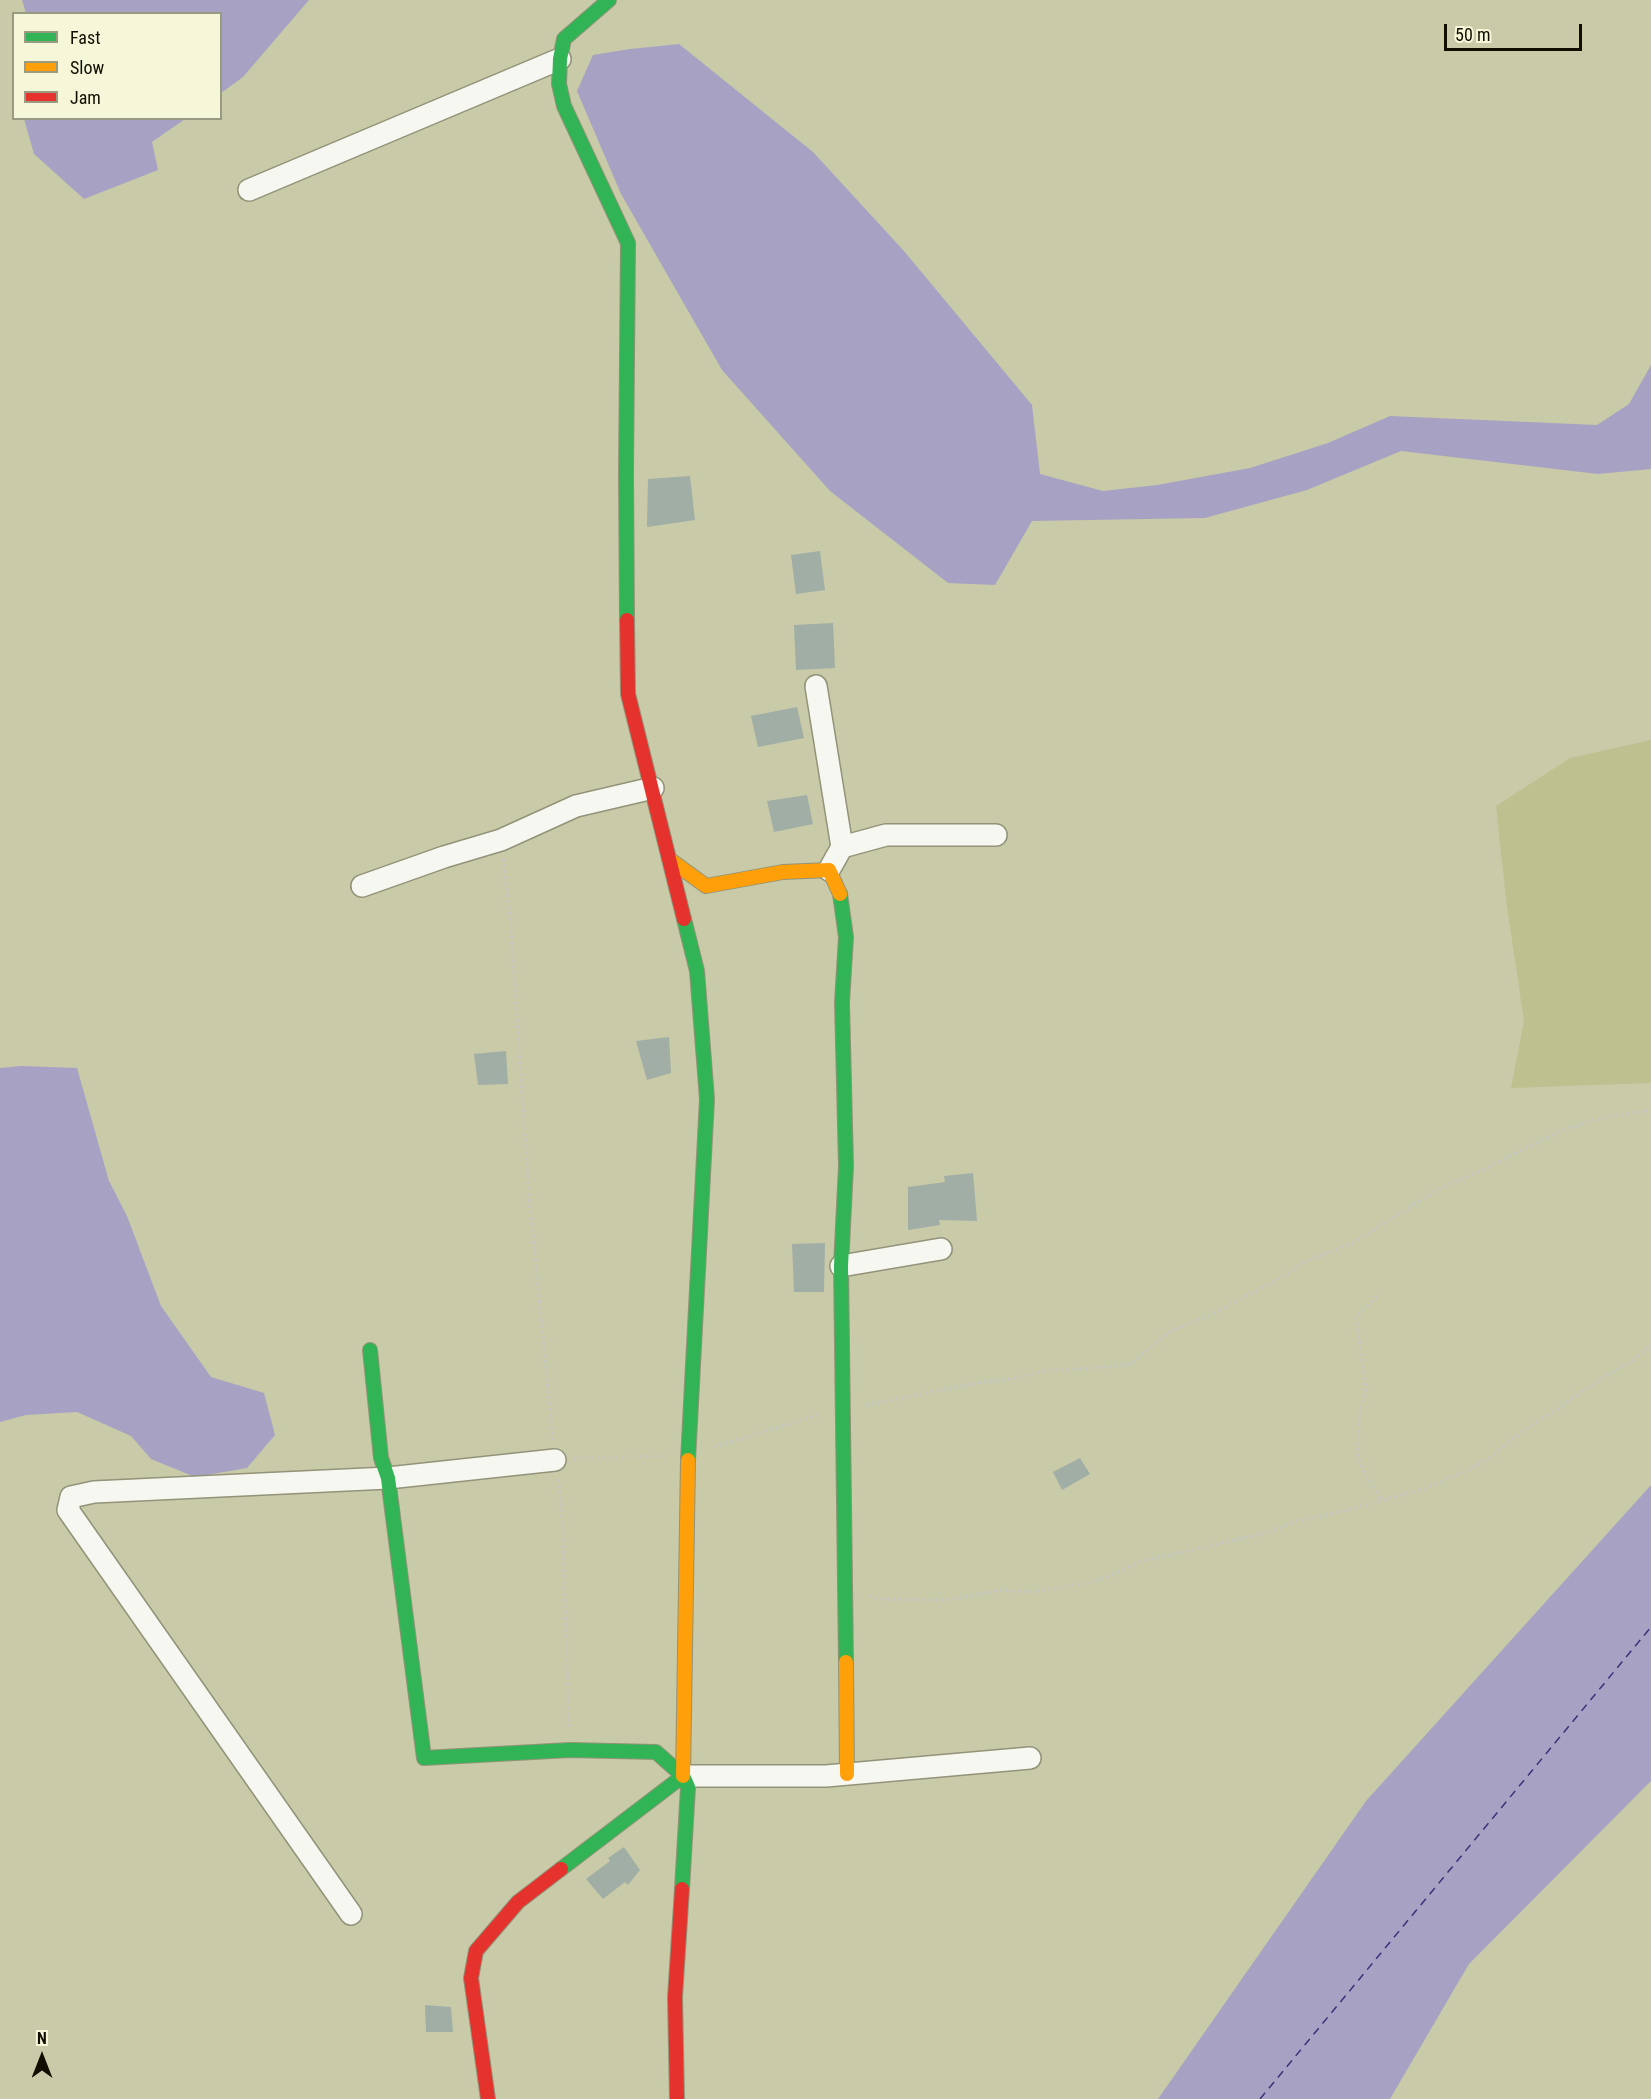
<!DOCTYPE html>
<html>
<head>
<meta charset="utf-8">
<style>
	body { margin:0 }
	#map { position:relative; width:1651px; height:2099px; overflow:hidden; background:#c9caa8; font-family:"Roboto Condensed",sans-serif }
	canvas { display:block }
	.legend { position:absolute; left:12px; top:12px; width:210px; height:108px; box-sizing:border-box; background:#f5f7d8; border:2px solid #999a82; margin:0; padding:8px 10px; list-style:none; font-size:18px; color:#0f0e00 }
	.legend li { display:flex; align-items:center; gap:12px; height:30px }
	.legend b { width:30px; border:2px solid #999a82 }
	.north { position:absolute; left:12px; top:2027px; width:60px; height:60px; -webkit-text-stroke:4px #f5f7d8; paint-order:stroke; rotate:0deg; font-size:16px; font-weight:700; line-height:24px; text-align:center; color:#0f0e00 }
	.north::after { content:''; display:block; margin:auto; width:21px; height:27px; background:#0f0e00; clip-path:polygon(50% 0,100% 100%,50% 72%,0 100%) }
	.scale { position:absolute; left:1444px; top:24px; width:138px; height:27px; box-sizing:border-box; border:3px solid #0f0e00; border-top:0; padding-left:8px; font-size:18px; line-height:21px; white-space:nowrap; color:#0f0e00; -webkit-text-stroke:4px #f5f7d8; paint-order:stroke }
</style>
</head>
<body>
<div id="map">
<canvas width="1651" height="2099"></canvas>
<ul class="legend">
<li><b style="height:8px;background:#30b455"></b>Fast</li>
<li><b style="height:8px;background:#ff9f0a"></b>Slow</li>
<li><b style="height:8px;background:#e5322d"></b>Jam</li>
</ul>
<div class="north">N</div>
<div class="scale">50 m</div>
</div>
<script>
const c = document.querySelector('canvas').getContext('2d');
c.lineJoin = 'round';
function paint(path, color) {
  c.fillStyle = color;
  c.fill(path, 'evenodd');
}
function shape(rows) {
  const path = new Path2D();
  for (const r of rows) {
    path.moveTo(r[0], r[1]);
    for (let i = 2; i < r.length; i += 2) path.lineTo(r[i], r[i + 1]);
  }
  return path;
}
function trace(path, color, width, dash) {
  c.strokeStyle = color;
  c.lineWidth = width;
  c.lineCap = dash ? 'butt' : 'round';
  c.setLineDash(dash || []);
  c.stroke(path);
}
const green = shape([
	[1651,740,1651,1083,1511,1088,1524,1021,1507,907,1496,806,1570,758]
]);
const water = shape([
	[22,0,309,0,243,77,221,93,220,14,26,13],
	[679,44,813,152,904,251,1032,405,1040,474,1103,491,1157,485,1250,468,1328,443,1390,416,1597,425,1629,404,1651,365,1651,469,1598,474,1401,451,1307,490,1205,518,1032,521,995,585,948,583,830,491,722,370,621,194,577,91,593,55,630,49],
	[24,119,24,118,185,119,152,142,158,170,84,199,34,154],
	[21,1066,77,1068,109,1181,127,1216,161,1306,211,1377,264,1393,275,1435,247,1468,195,1477,151,1459,131,1436,77,1412,26,1415,0,1422,0,1068],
	[1651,1485,1651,1781,1469,1964,1390,2099,1158,2099,1366,1801]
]);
const ferry = shape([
	[1260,2099,1651,1627]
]);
const building = shape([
	[690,476,695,520,647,527,648,479],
	[820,551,825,590,796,594,791,555],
	[833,623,835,668,796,670,794,625],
	[797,707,804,738,758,747,751,716],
	[807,795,813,824,774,832,767,801],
	[669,1037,671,1073,647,1080,636,1041],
	[506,1051,508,1084,478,1085,474,1054],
	[973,1173,977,1221,939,1220,940,1225,908,1230,908,1187,945,1182,944,1176],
	[825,1243,824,1292,794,1292,792,1244],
	[1080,1458,1090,1474,1062,1490,1053,1472],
	[624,1847,640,1870,628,1885,625,1882,603,1899,586,1879,610,1861,608,1858],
	[425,2005,451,2007,453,2032,426,2032]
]);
const path = shape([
	[503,858,510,915,529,1195,553,1440],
	[1377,1296,1356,1317,1366,1389,1360,1409,1357,1455,1366,1476,1382,1501],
	[866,1405,982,1382,1010,1379,1045,1371,1095,1368,1131,1364,1169,1332,1216,1312,1286,1275,1304,1262,1353,1243,1440,1188,1486,1169,1511,1155,1559,1132,1594,1120,1651,1110],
	[713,1447,818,1415],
	[573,1459,666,1456],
	[558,1479,562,1508,569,1727],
	[869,1596,878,1599,947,1600,1001,1590,1031,1592,1093,1582,1144,1561,1273,1531,1293,1522,1340,1512,1426,1488,1468,1470,1494,1455,1512,1439,1609,1374,1633,1360,1651,1345]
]);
const street = shape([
	[249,190,560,59],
	[816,686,842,847,829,870],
	[842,847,886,835,996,835],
	[362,886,444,857,501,840,576,806,653,788],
	[841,1266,941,1249],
	[683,1776,826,1776,1030,1758],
	[351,1914,68,1510,71,1497,94,1492,388,1478,555,1460]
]);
const fast = shape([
	[609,0,564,39,560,59,559,84,564,106,628,243,626,472,627,620],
	[840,894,846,937,842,1002,846,1166,841,1266,846,1662],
	[684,919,697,971,707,1099,688,1460],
	[370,1350,381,1458,388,1478,424,1758,570,1750,656,1752,683,1776,688,1787,682,1889],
	[561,1869,683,1776]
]);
const slow = shape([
	[669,859,706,886,783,872,829,870,840,894],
	[846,1662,847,1774],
	[683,1776,688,1460]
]);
const jam = shape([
	[627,620,628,694,684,919],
	[488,2099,471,1978,476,1951,518,1902,561,1869],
	[677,2099,675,1997,682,1889]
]);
paint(green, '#bfc090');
paint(water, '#a7a2c3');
trace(ferry, '#402f79', 1.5, [8, 6]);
paint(building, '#a1aea5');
trace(street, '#929378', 24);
trace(fast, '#929378', 16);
trace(slow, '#929378', 16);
trace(jam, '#929378', 16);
trace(path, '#c8c8bf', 3, [3, 3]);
trace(street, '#f7f7f2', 21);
trace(fast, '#30b455', 14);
trace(slow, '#ff9f0a', 14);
trace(jam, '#e5322d', 14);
</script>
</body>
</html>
